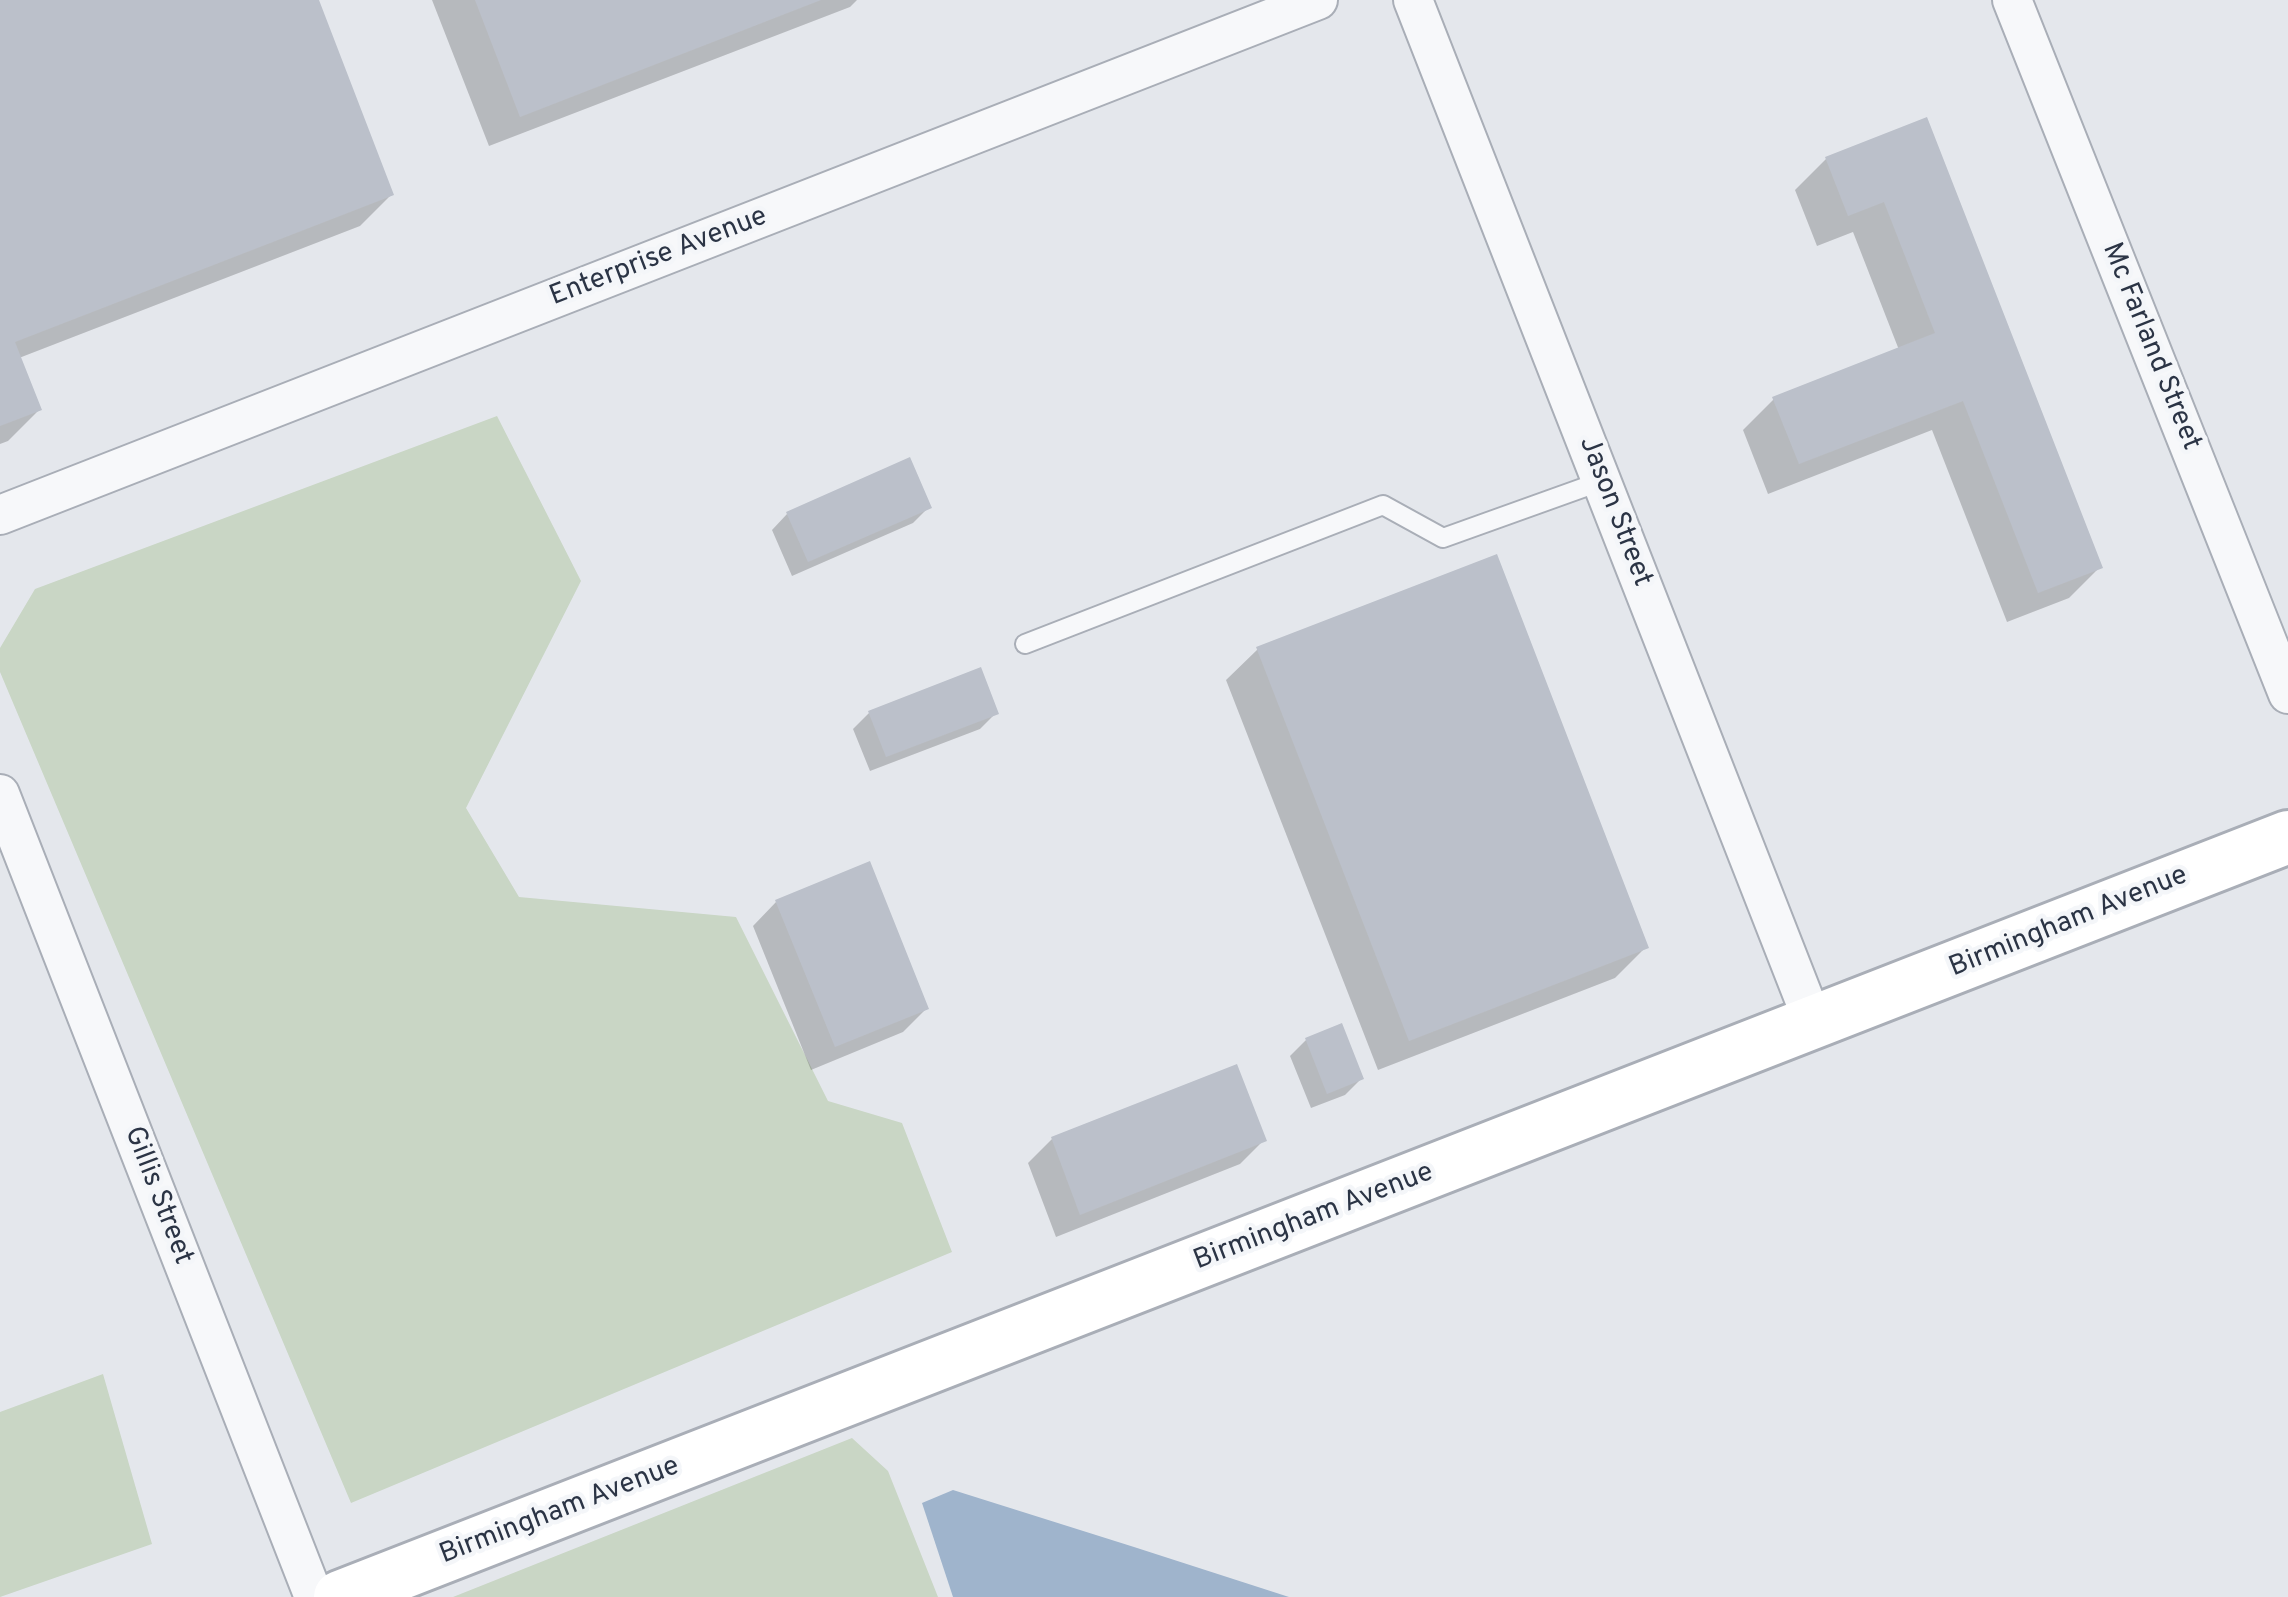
<!DOCTYPE html>
<html>
<head>
<meta charset="utf-8">
<style>
	body { margin:0 }
	canvas { display:block; background:#e4e7ec }
</style>
</head>
<body>
<canvas width="2288" height="1597"></canvas>
<script>
const c = document.querySelector('canvas').getContext('2d');
c.lineJoin = 'round';
function paint(path, color) {
  c.fillStyle = color;
  c.fill(path, 'evenodd');
}
function shape(rows) {
  const path = new Path2D();
  for (const r of rows) {
    path.moveTo(r[0], r[1]);
    for (let i = 2; i < r.length; i += 2) path.lineTo(r[i], r[i + 1]);
  }
  return path;
}
function trace(path, color, width, dash) {
  c.strokeStyle = color;
  c.lineWidth = width;
  c.lineCap = dash ? 'butt' : 'round';
  c.setLineDash(dash || []);
  c.stroke(path);
}
function write(font, color, halo, rows, align = 'center') {
  c.font = font + ' Overpass,sans-serif';
  c.lineWidth = 9;
  c.setLineDash([]);
  c.textBaseline = 'middle';
  c.strokeStyle = halo;
  c.fillStyle = color;
  for (const [text, x, y, turn = 0] of rows) {
    c.save();
    c.translate(x, y);
    c.rotate((+turn || 0) * Math.PI / 180);
    c.textAlign = isNaN(turn) ? turn : align;
    if (halo) c.strokeText(text, 0, 0);
    c.fillText(text, 0, 0);
    c.restore();
  }
}
const green = shape([
	[497,416,581,581,466,808,519,897,736,917,828,1101,902,1123,952,1252,351,1503,0,672,0,648,35,589],
	[103,1374,152,1544,0,1597,0,1412],
	[852,1438,888,1471,938,1597,453,1597]
]);
const water = shape([
	[953,1490,1134,1547,1289,1597,953,1597,922,1503]
]);
const shadow = shape([
	[0,0,316,0,391,195,360,226,19,358,39,410,8,441,0,444],
	[432,0,857,0,850,7,489,146],
	[1925,120,2100,567,2069,598,2007,622,1932,430,1768,494,1743,430,1774,399,1899,350,1853,232,1817,246,1795,190,1826,159],
	[929,507,913,523,792,576,772,530,787,514],
	[1258,649,1646,947,1615,978,1378,1070,1226,680],
	[869,713,996,713,980,729,870,771,853,729],
	[776,902,927,1008,903,1032,811,1070,753,926],
	[1306,1040,1361,1079,1345,1095,1311,1108,1290,1056],
	[1052,1139,1264,1140,1240,1164,1056,1237,1028,1163]
]);
const building = shape([
	[0,0,319,0,394,195,15,342,42,410,0,426],
	[475,0,821,0,520,117],
	[1927,117,2103,568,2038,593,1963,401,1799,464,1772,397,1935,333,1884,202,1848,216,1825,157],
	[910,457,932,508,808,562,786,512],
	[1497,554,1649,948,1409,1041,1256,647],
	[981,667,999,714,886,757,868,711],
	[870,861,929,1009,835,1047,775,900],
	[1342,1023,1364,1079,1327,1094,1305,1038],
	[1237,1064,1267,1141,1080,1215,1051,1137]
]);
const service = shape([
	[1025,644,1383,505,1443,538,1602,481]
]);
const minor = shape([
	[1413,0,1814,1024],
	[2012,0,2288,694],
	[0,515,1318,0],
	[0,794,314,1597]
]);
const secondary = shape([
	[340,1597,2288,837]
]);
const streetNames = [
	["Enterprise Avenue",659,258,-21],
	["Mc Farland Street",2150,347,68],
	["Jason Street",1614,512,69],
	["Birmingham Avenue",2069,923,-22],
	["Gillis Street",157,1196,69],
	["Birmingham Avenue",1314,1218,-21],
	["Birmingham Avenue",560,1512,-21]
];
paint(green, '#c9d6c5');
paint(water, '#9fb4cc');
paint(shadow, '#0003');
paint(building, '#bbc0ca');
trace(service, '#a9aeb7', 22);
trace(minor, '#a9aeb7', 42);
trace(secondary, '#a9aeb7', 58);
trace(service, '#f7f8fa', 18);
trace(minor, '#f7f8fa', 38);
trace(secondary, '#fff', 52);
write('28px', '#2b3445', '#f4f6f9', streetNames);
</script>
</body>
</html>
